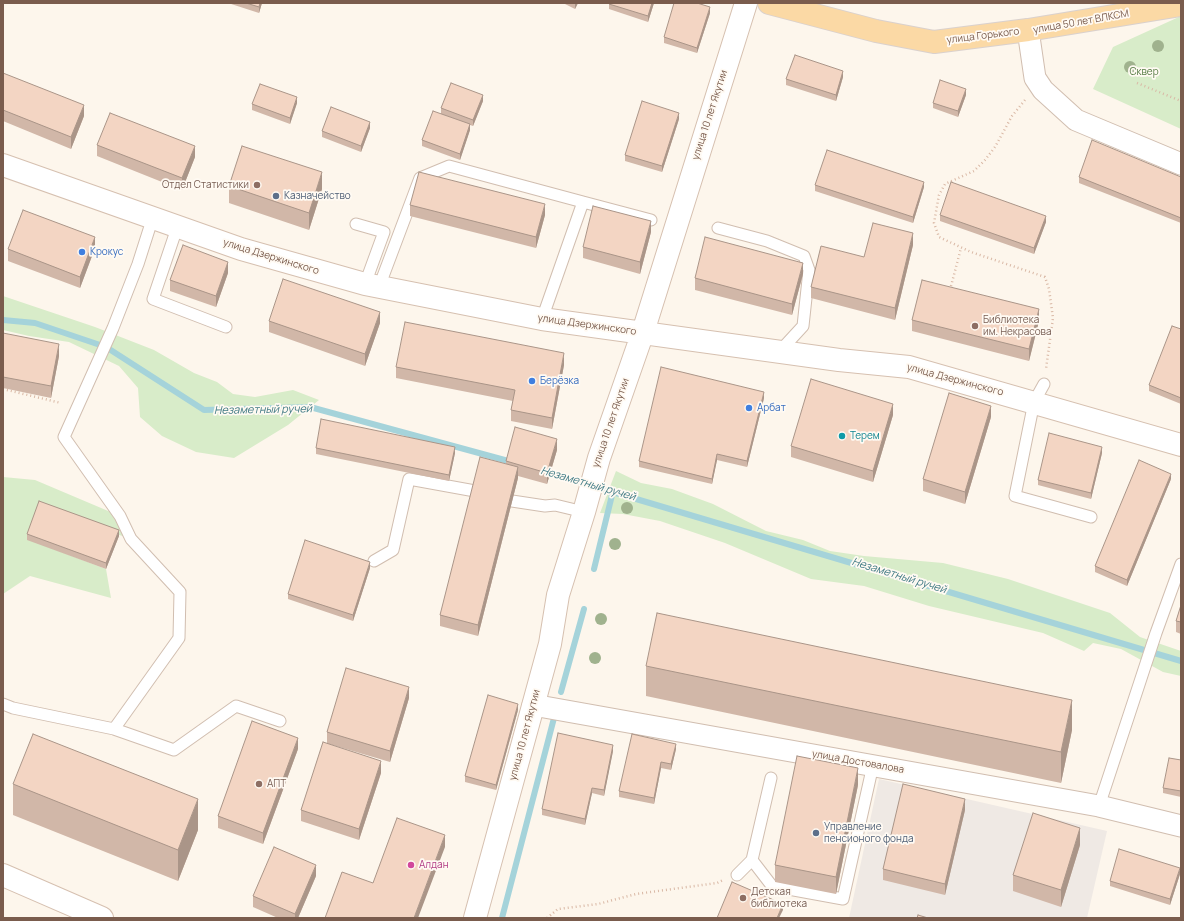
<!DOCTYPE html>
<html>
<head>
<meta charset="utf-8">
<style>
	body { margin:0 }
	#map { position:relative; width:1184px; height:921px; overflow:hidden; background:#fdf6ec; font-family:Manrope,sans-serif }
	canvas { display:block }
	.frame { position:absolute; inset:0; border:4px solid #7a5c4d; pointer-events:none }
</style>
</head>
<body>
<div id="map">
<canvas width="1184" height="921"></canvas>
<div class="frame"></div>
</div>
<script>
const c = document.querySelector('canvas').getContext('2d');
c.lineJoin = 'round';
function paint(path, color) {
  c.fillStyle = color;
  c.fill(path, 'evenodd');
}
function shape(rows) {
  const path = new Path2D();
  for (const r of rows) {
    path.moveTo(r[0], r[1]);
    for (let i = 2; i < r.length; i += 2) path.lineTo(r[i], r[i + 1]);
  }
  return path;
}
function trace(path, color, width, dash) {
  c.strokeStyle = color;
  c.lineWidth = width;
  c.lineCap = dash ? 'butt' : 'round';
  c.setLineDash(dash || []);
  c.stroke(path);
}
function write(font, color, halo, rows, align = 'center') {
  c.font = font + ' Manrope,sans-serif';
  c.lineWidth = 3.5;
  c.setLineDash([]);
  c.textBaseline = 'middle';
  c.strokeStyle = halo;
  c.fillStyle = color;
  for (const [text, x, y, turn = 0] of rows) {
    c.save();
    c.translate(x, y);
    c.rotate((+turn || 0) * Math.PI / 180);
    c.textAlign = isNaN(turn) ? turn : align;
    if (halo) c.strokeText(text, 0, 0);
    c.fillText(text, 0, 0);
    c.restore();
  }
}
const industrial = shape([
	[879,779,1107,831,1087,918,849,918]
]);
const green = shape([
	[1181,16,1181,129,1093,89,1113,47],
	[3,296,95,327,154,350,194,373,217,382,233,394,255,397,293,390,319,400,288,425,234,458,196,452,162,436,140,417,138,388,119,366,69,342,29,336,3,330],
	[616,471,641,483,672,489,713,504,766,531,803,540,830,551,864,556,943,563,1008,579,1110,613,1140,637,1181,651,1181,676,1163,672,1121,649,1093,643,1084,651,1043,633,929,606,864,586,811,579,725,543,660,521,623,514,600,513],
	[3,477,35,480,120,516,131,539,39,507,27,539,106,569,111,598,30,576,3,594]
]);
const stream = shape([
	[3,320,35,323,106,347,204,410,310,407,512,462],
	[542,471,1181,661],
	[594,569,613,491],
	[561,692,584,609],
	[502,918,554,718]
]);
const path = shape([
	[1137,83,1181,101],
	[1025,100,1012,116,995,147,985,160,974,171,945,184,939,195,934,223,939,237,971,252,1045,277,1049,289,1053,318,1046,369],
	[950,290,961,248],
	[3,389,61,403],
	[547,918,558,909,598,904,636,894,717,883,723,880]
]);
const lane = shape([
	[356,224,384,232,365,284],
	[178,225,153,299,226,327],
	[718,228,767,241,804,256,809,270,803,326,780,351],
	[379,287,420,178,449,166,583,202],
	[542,319,583,202,651,220],
	[1044,384,1034,402,1015,496,1091,517],
	[512,501,545,506,555,505,584,512],
	[374,561,393,550,409,479,475,491],
	[3,704,13,708,114,729,174,750,236,706,280,721],
	[114,729,179,638,180,592,131,539,120,516,64,437,113,328,138,264,153,217],
	[1099,806,1156,633,1181,564],
	[752,860,771,778],
	[737,875,752,860,772,886,843,899,873,765]
]);
const street = shape([
	[1028,30,1035,78,1043,90,1076,120,1181,164],
	[533,705,1099,806,1181,826]
]);
const secondary = shape([
	[3,165,241,249,365,284,542,319,839,360,909,367,1181,445],
	[3,875,102,918],
	[475,918,550,644,558,595,584,512,599,458,643,332,746,3]
]);
const primary = shape([
	[769,3,876,31,934,42,1028,30,1181,5]
]);
const trees = [
	[1158,46],
	[1130,67],
	[627,508],
	[615,544],
	[601,619],
	[595,658]
];
const wall = shape([
	[228,3,262,3,259,13],
	[563,3,578,3,575,9],
	[609,3,654,3,648,22,609,9],
	[710,13,697,53,664,43,664,37],
	[3,73,84,116,71,149,3,121],
	[843,77,836,101,786,85,786,79],
	[966,95,958,117,933,108,933,103],
	[483,101,473,126,470,125,470,130,460,160,422,146,422,140,457,120,441,114,441,108],
	[297,103,290,124,252,110,252,104],
	[679,119,662,172,625,161,625,155],
	[370,128,361,152,322,137,322,131],
	[97,145,195,157,182,190,97,156],
	[1079,177,1181,177,1181,223,1079,183],
	[815,185,924,187,913,223,815,191],
	[229,186,322,189,309,230,229,203],
	[410,205,545,215,536,248,410,216],
	[940,215,1046,222,1034,254,940,221],
	[651,232,640,274,583,258,583,247],
	[913,245,895,320,811,298,811,287,864,257],
	[95,248,80,288,8,261,8,249],
	[228,273,216,307,170,291,170,280],
	[803,274,792,315,695,290,695,278],
	[912,320,1039,321,1029,361,912,331],
	[269,321,380,323,365,366,269,332],
	[1181,329,1181,404,1149,391,1149,385],
	[3,333,59,356,51,398,3,388],
	[564,365,552,429,511,421,511,410,513,401,396,378,396,367],
	[764,398,747,467,717,460,712,484,639,467,639,461],
	[893,415,873,482,791,457,791,446],
	[991,417,965,504,923,491,923,479],
	[316,448,455,453,449,481,316,454],
	[557,450,547,484,518,476,518,478,478,636,440,626,440,615,506,464,506,461],
	[1102,453,1091,499,1038,485,1038,480],
	[1171,479,1127,586,1095,572,1095,566],
	[27,534,119,536,106,569,27,540],
	[370,568,353,621,288,599,288,594],
	[1181,605,1181,634,1176,632,1176,621],
	[646,666,1072,730,1061,783,646,696],
	[409,698,390,762,329,744,381,773,359,840,301,821,301,810,327,743,327,732],
	[518,710,496,790,465,782,465,776],
	[298,749,263,844,218,828,218,816],
	[676,749,671,770,661,768,654,804,619,797,619,791],
	[613,751,604,796,592,793,585,825,542,815,542,809],
	[1181,760,1181,797,1163,793,1163,788],
	[13,784,198,830,178,881,13,815],
	[858,785,836,894,775,882,775,865],
	[965,810,945,895,883,880,883,869],
	[1080,845,1061,907,1013,891,1013,875],
	[1180,874,1170,905,1110,886,1110,881],
	[316,876,298,918,278,918,253,907,253,896]
]);
const shadedWall = shape([
	[260,3,262,3,259,13,259,7],
	[575,3,578,3,575,9],
	[652,3,654,3,648,22,648,16],
	[710,7,710,13,697,53,697,48],
	[843,71,843,77,836,101,836,95],
	[966,89,966,95,958,117,958,111],
	[483,95,483,101,473,126,473,120],
	[297,97,297,103,290,124,290,118],
	[84,105,84,116,71,149,71,137],
	[679,113,679,119,662,172,662,166],
	[370,122,370,128,361,152,361,146],
	[470,124,470,130,460,160,460,154],
	[195,146,195,157,182,190,182,178],
	[322,172,322,189,309,230,309,213],
	[924,182,924,187,913,223,913,217],
	[545,204,545,215,536,248,536,237],
	[1046,216,1046,222,1034,254,1034,248],
	[651,221,651,232,640,274,640,262],
	[913,233,913,245,895,320,895,308],
	[95,237,95,248,80,288,80,277],
	[228,262,228,273,216,307,216,296],
	[803,263,803,274,792,315,792,304],
	[1039,309,1039,321,1029,361,1029,349],
	[380,312,380,323,365,366,365,354],
	[59,344,59,356,51,398,51,386],
	[564,353,564,365,552,429,552,418],
	[764,392,764,398,747,467,747,461],
	[893,404,893,415,873,482,873,471],
	[991,406,991,417,965,504,965,492],
	[557,439,557,450,547,484,547,473],
	[455,447,455,453,449,481,449,475],
	[1102,447,1102,453,1091,499,1091,493],
	[717,454,717,460,712,484,712,479],
	[518,467,518,478,478,636,478,625],
	[1171,474,1171,479,1127,586,1127,580],
	[119,530,119,536,106,569,106,563],
	[370,562,370,568,353,621,353,615],
	[409,687,409,698,390,762,390,751],
	[1072,700,1072,730,1061,783,1061,752],
	[518,704,518,710,496,790,496,785],
	[298,738,298,749,263,844,263,833],
	[676,744,676,749,671,770,671,764],
	[613,745,613,751,604,796,604,790],
	[381,761,381,773,359,840,359,829],
	[661,762,661,768,654,804,654,798],
	[858,768,858,785,836,894,836,877],
	[592,788,592,793,585,825,585,819],
	[198,799,198,830,178,881,178,850],
	[965,799,965,810,945,895,945,884],
	[1080,828,1080,845,1061,907,1061,890],
	[445,835,445,847,418,918,414,918],
	[316,865,316,876,298,918,295,918,295,914],
	[1180,868,1180,874,1170,905,1170,899],
	[783,904,783,910,779,918,777,918]
]);
const building = shape([
	[246,3,260,3,259,7,246,3],
	[609,3,652,3,648,16,609,4,609,3],
	[674,3,697,3,710,7,697,48,664,37,674,3],
	[795,55,843,71,836,95,786,79,795,55],
	[3,73,84,105,71,137,3,110,3,73],
	[940,80,966,89,958,111,933,103,940,80],
	[451,83,483,95,473,120,441,108,451,83],
	[260,84,297,97,290,118,252,104,260,84],
	[642,101,679,113,662,166,625,155,642,101],
	[331,107,370,122,361,146,322,131,331,107],
	[433,111,470,124,460,154,422,140,433,111],
	[110,113,195,146,182,178,97,145,110,113],
	[1092,140,1181,177,1181,218,1079,177,1092,140],
	[242,146,322,172,309,213,229,186,242,146],
	[827,150,924,182,913,217,815,185,827,150],
	[419,172,545,204,536,237,410,205,419,172],
	[951,182,1046,216,1034,248,940,215,951,182],
	[593,206,651,221,640,262,583,247,593,206],
	[23,210,95,237,80,277,8,249,23,210],
	[873,223,913,233,895,308,811,287,821,246,864,257,873,223],
	[705,237,803,263,792,304,695,278,705,237],
	[183,245,228,262,216,296,170,280,183,245],
	[283,279,380,312,365,354,269,321,283,279],
	[922,280,1039,309,1029,349,912,320,922,280],
	[405,322,564,353,552,418,511,410,515,390,396,367,405,322],
	[1172,326,1181,329,1181,398,1149,385,1172,326],
	[3,333,59,344,51,386,3,377,3,333],
	[661,367,764,392,747,461,717,454,712,479,639,461,661,367],
	[811,379,893,404,873,471,791,446,811,379],
	[949,393,991,406,965,492,923,479,949,393],
	[321,419,455,447,449,475,316,448,321,419],
	[515,427,557,439,547,473,506,461,515,427],
	[1049,433,1102,447,1091,493,1038,480,1049,433],
	[480,457,518,467,478,625,440,615,480,457],
	[1139,460,1171,474,1127,580,1095,566,1139,460],
	[39,501,119,530,106,563,27,534,39,501],
	[305,540,370,562,353,615,288,594,305,540],
	[1181,605,1181,622,1176,621,1181,605],
	[657,613,1072,700,1061,752,646,666,657,613],
	[346,668,409,687,390,751,327,732,346,668],
	[488,695,518,704,496,785,465,776,488,695],
	[252,721,298,738,263,833,218,816,252,721],
	[558,733,613,745,604,790,592,788,585,819,542,809,558,733],
	[33,734,198,799,178,850,13,784,33,734],
	[632,734,676,744,671,764,661,762,654,798,619,791,632,734],
	[323,742,381,761,359,829,301,810,323,742],
	[797,756,858,768,836,877,775,865,797,756],
	[1169,758,1181,760,1181,791,1163,788,1169,758],
	[903,784,965,799,945,884,883,869,903,784],
	[1033,813,1080,828,1061,890,1013,875,1033,813],
	[397,818,445,835,414,918,325,918,342,872,373,883,397,818],
	[274,847,316,865,295,914,253,896,274,847],
	[1119,849,1180,868,1170,899,1110,881,1119,849],
	[732,882,783,904,777,918,717,918,732,882],
	[918,915,928,918,917,918,918,915]
]);
const markers = [
	[257,185,4,"#8d6e63"],
	[276,196,4,"#5c6f8a"],
	[82,252,4,"#3f7fe0"],
	[975,326,4,"#8d6e63"],
	[532,381,4,"#3f7fe0"],
	[749,408,4,"#3f7fe0"],
	[842,436,4,"#0f9aa8"],
	[259,784,4,"#8d6e63"],
	[816,833,4,"#5c6f8a"],
	[411,865,4,"#d1479c"],
	[743,898,4,"#8d6e63"]
];
const streetNames = [
	["улица 50 лет ВЛКСМ",1081,22,-10],
	["улица Горького",983,36,-7],
	["улица 10 лет Якутии",710,115,-72],
	["улица Дзержинского",271,257,17],
	["улица Дзержинского",587,325,8],
	["улица Дзержинского",955,380,15],
	["улица 10 лет Якутии",611,423,-71],
	["улица 10 лет Якутии",525,735,-75],
	["улица Достовалова",858,762,10]
];
const parkNames = [
	["Сквер",1144,72]
];
const educationNames = [
	["Отдел Статистики",249,185,"right"],
	["Библиотека",983,320],
	["им. Некрасова",983,332],
	["АПТ",267,784],
	["Детская",751,892],
	["библиотека",751,904]
];
const serviceNames = [
	["Казначейство",284,196],
	["Управление",824,827],
	["пенсионого фонда",824,839]
];
const shopNames = [
	["Крокус",90,252],
	["Берёзка",540,381],
	["Арбат",757,408]
];
const cultureNames = [
	["Терем",850,436]
];
const hotelNames = [
	["Алдан",419,865]
];
const waterNames = [
	["Незаметный ручей",263,410,-1],
	["Незаметный ручей",588,484,16],
	["Незаметный ручей",899,576,17]
];
paint(industrial, '#efe9e4');
paint(green, '#d8ecc9');
trace(stream, '#a5d3da', 6);
trace(lane, '#d1beb0', 13);
trace(street, '#d1beb0', 23);
trace(secondary, '#d6c0b0', 24);
trace(primary, '#dad1cd', 24);
trace(path, '#d9b8a5', 2.5, [1, 3]);
trace(lane, '#fff', 11);
trace(street, '#fff', 21);
trace(secondary, '#fff', 22);
trace(primary, '#fbd9a5', 22);
c.fillStyle = '#a0b28e';
for (const [x, y] of trees) {
  c.beginPath();
  c.arc(x, y, 6, 0, 2 * Math.PI);
  c.fill();
}
paint(wall, '#d1b7a8');
paint(shadedWall, '#aa9588');
paint(building, '#f3d5c3');
trace(building, '#aa9588', 1);
for (const [x, y, r, color] of markers) {
  const dot = new Path2D();
  dot.arc(x, y, r, 0, 2 * Math.PI);
  c.fillStyle = color;
  c.fill(dot);
  trace(dot, '#fffaf3', 1.5);
}
write('10px', '#7a5c4d', '#fffaf3', streetNames);
write('10px', '#537a41', '#fffaf3', parkNames);
write('10px', '#785e54', '#fffaf3', educationNames, 'left');
write('10px', '#4e5e75', '#fffaf3', serviceNames, 'left');
write('10px', '#366cbe', '#fffaf3', shopNames, 'left');
write('10px', '#0d838f', '#fffaf3', cultureNames, 'left');
write('10px', '#b23c85', '#fffaf3', hotelNames, 'left');
write('italic 11px', '#437c86', '#fffaf3', waterNames);
</script>
</body>
</html>
